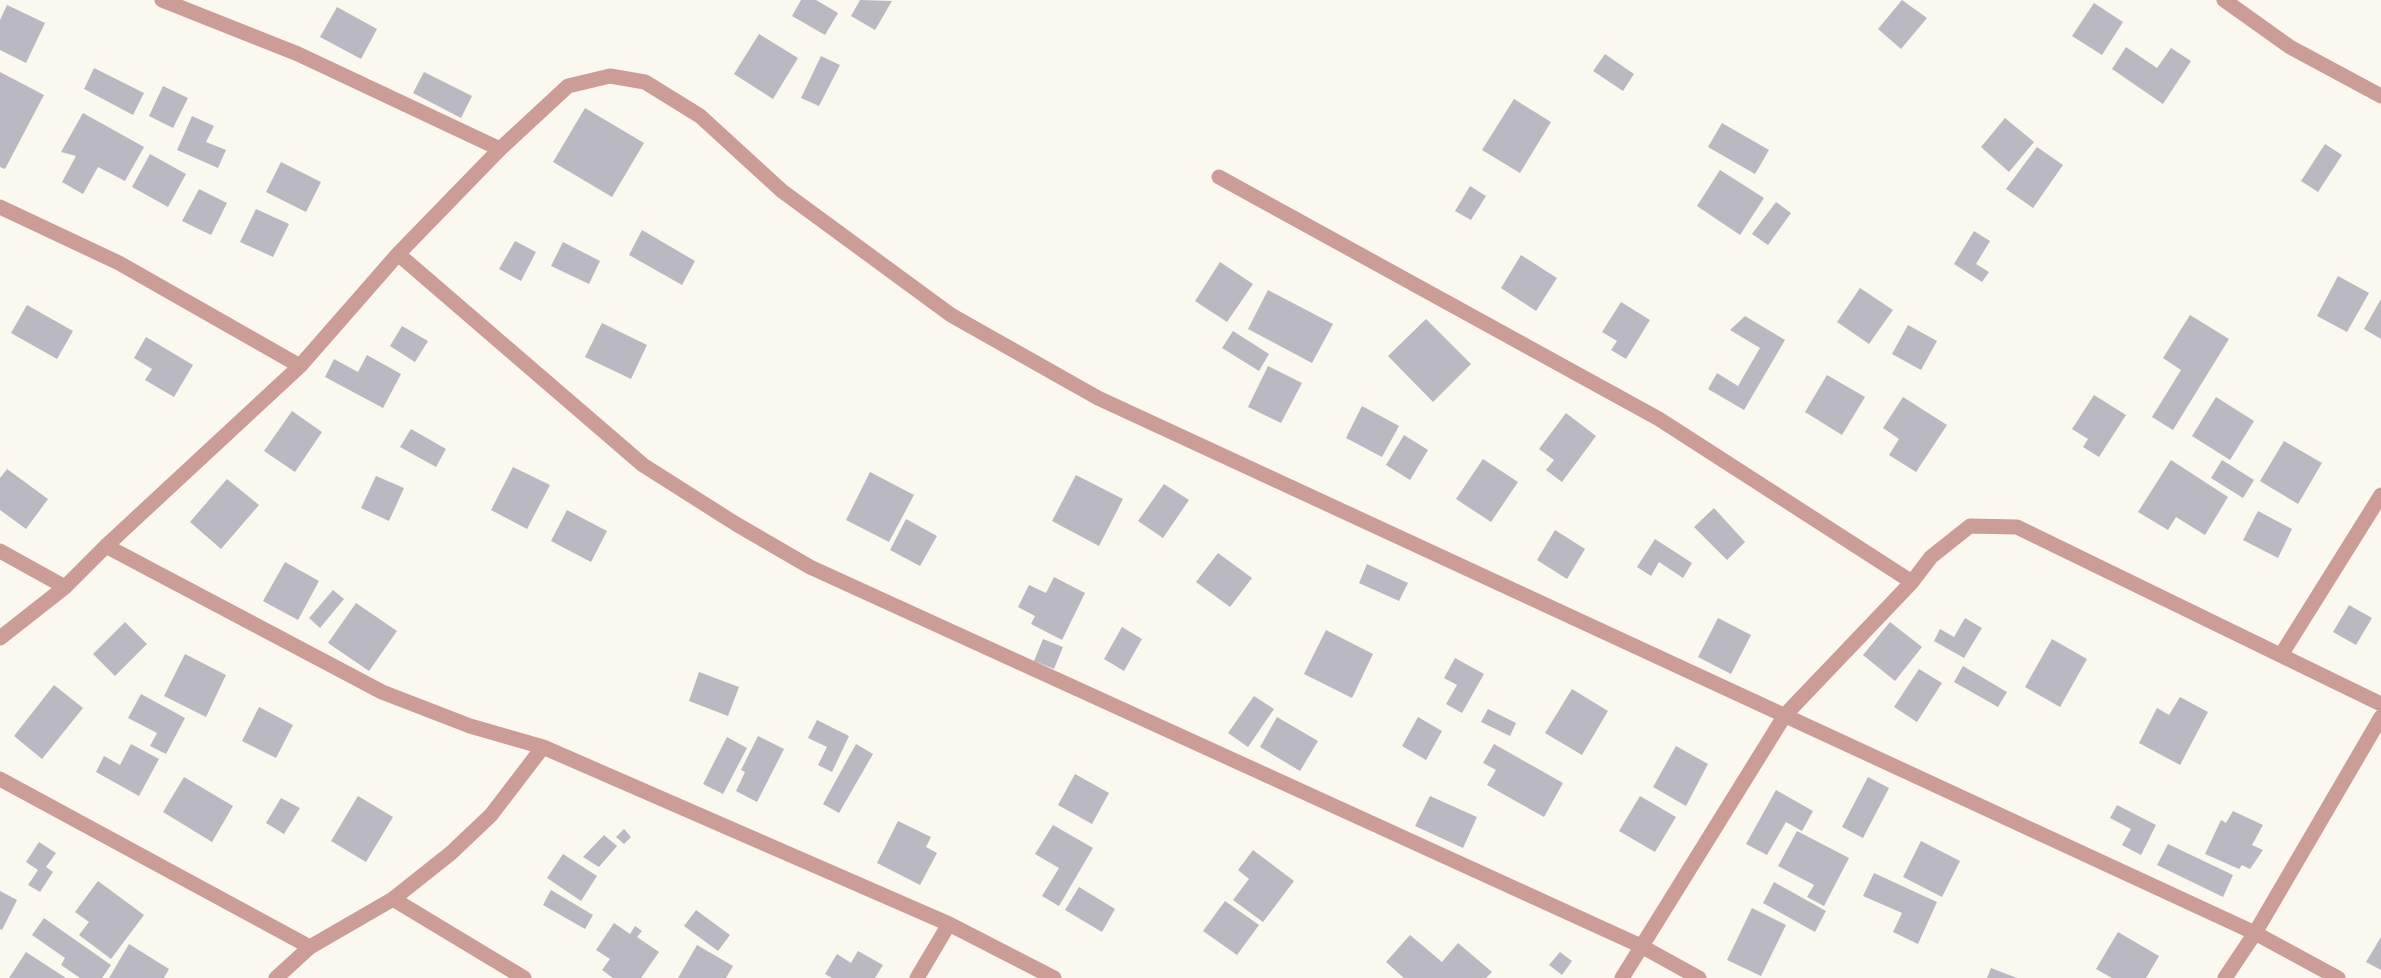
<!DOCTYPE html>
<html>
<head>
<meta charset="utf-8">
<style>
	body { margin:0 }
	canvas { display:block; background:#fbf8ef }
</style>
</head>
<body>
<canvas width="2381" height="978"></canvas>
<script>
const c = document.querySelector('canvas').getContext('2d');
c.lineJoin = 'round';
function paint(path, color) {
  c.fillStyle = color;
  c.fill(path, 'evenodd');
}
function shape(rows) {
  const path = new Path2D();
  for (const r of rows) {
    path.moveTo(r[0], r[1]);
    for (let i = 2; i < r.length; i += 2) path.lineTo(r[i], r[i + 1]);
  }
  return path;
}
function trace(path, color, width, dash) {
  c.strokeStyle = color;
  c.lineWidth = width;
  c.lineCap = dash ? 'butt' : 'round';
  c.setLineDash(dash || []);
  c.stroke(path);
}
const building = shape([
	[801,0,816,0,838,13,825,35,792,16],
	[860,0,892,1,875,30,851,16],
	[1902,0,1927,18,1901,49,1878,29],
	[2094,3,2123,22,2102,55,2072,36],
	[7,5,45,23,26,63,0,50,0,20],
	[337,7,377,29,361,59,320,37],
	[759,34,798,58,773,99,734,74],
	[2126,47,2157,68,2171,48,2191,61,2163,104,2112,69],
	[1605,54,1634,74,1623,91,1593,71],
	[821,56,840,65,819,106,801,98],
	[94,68,144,93,133,115,84,89],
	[0,72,44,95,5,169,0,167],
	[424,72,472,96,461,118,413,93],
	[163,86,188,98,173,128,149,116],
	[1514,99,1551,122,1520,173,1482,150],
	[585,108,644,143,612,197,553,162],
	[83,113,144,147,125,181,98,167,83,194,62,182,76,156,61,152],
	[192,116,214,126,206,142,226,150,218,168,177,150],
	[2005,118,2034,142,2009,172,1981,147],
	[1722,123,1769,150,1755,174,1708,147],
	[2325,144,2342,155,2318,192,2301,181],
	[2037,147,2063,165,2033,208,2006,189],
	[150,154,186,174,168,207,132,187],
	[281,162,321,182,306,212,266,192],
	[1720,170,1764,198,1740,235,1697,206],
	[1470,186,1486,196,1471,220,1455,211],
	[199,189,227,203,211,235,182,221],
	[1776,202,1791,213,1768,245,1752,234],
	[256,209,289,224,273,257,240,242],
	[642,230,695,261,682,285,629,255],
	[1974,231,1990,241,1976,264,1989,272,1982,282,1954,264],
	[515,241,536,252,521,281,499,269],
	[563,242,600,261,589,284,551,266],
	[1521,255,1557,278,1536,311,1501,288],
	[1220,262,1253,284,1227,322,1195,301],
	[2338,276,2369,293,2347,332,2317,316],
	[1860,288,1893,310,1869,344,1837,322],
	[1268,290,1333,324,1312,363,1248,329],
	[2381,299,2381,339,2364,329],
	[1621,302,1650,320,1626,359,1611,350,1617,341,1602,332],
	[27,305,73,331,57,359,11,333],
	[2190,315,2229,339,2173,430,2152,417,2181,370,2163,358],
	[1745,316,1785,340,1744,410,1708,389,1717,373,1738,386,1760,348,1730,330],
	[1426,319,1471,364,1433,402,1388,356],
	[602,323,647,345,631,379,585,357],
	[1908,325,1937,341,1921,370,1892,354],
	[402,326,428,341,415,362,390,346],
	[1233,331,1269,354,1259,371,1222,348],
	[146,337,193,365,174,397,145,380,152,369,134,358],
	[367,355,401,374,383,408,325,377,334,359,358,372],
	[1268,366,1302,383,1281,423,1248,407],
	[1827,375,1865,397,1842,435,1805,412],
	[2094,395,2126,415,2099,457,2083,447,2088,439,2072,429],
	[1903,397,1947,425,1916,472,1889,455,1899,439,1883,428],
	[2216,397,2254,421,2230,460,2192,436],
	[1362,406,1399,426,1382,457,1346,438],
	[292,411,322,432,295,472,264,451],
	[1566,413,1596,436,1562,482,1546,470,1554,460,1539,449],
	[411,429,446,449,436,467,400,447],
	[1404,435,1428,450,1410,480,1386,465],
	[2284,441,2322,463,2298,504,2260,481],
	[1483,459,1518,482,1491,522,1456,499],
	[2171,460,2228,497,2205,535,2176,517,2168,530,2138,512],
	[2222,460,2254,480,2243,498,2211,478],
	[513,467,550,485,527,529,491,510],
	[7,469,48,499,26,529,0,510,0,478],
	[870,472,914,495,889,542,846,520],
	[1076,475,1123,499,1099,546,1052,521],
	[376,476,404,488,389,521,361,508],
	[227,479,259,505,221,549,190,522],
	[1164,484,1189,500,1163,538,1138,521],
	[1714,508,1745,542,1727,560,1694,527],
	[567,510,607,531,591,562,551,541],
	[2258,511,2292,529,2278,558,2243,540],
	[906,519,937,536,920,566,890,550],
	[1555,530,1585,549,1567,579,1537,560],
	[1655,539,1692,563,1683,578,1659,562,1651,576,1637,567],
	[1218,553,1252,578,1230,607,1196,582],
	[285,562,319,581,298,620,263,601],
	[1367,564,1408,583,1399,601,1359,583],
	[1054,577,1085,593,1062,640,1031,624,1035,616,1018,607,1029,585,1046,593],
	[333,590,344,599,320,628,309,618],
	[356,603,397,631,369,671,328,643],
	[2349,605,2372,618,2356,645,2333,632],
	[1718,618,1751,635,1731,674,1698,657],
	[1965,618,1982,628,1964,658,1934,641,1940,629,1954,637],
	[125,622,147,644,115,676,93,654],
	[1890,622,1922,647,1895,681,1863,655],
	[1122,627,1142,639,1124,671,1104,659],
	[1326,630,1373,654,1352,698,1304,674],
	[1043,639,1063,647,1054,669,1034,661],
	[2052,639,2087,659,2060,707,2025,687],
	[185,654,226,675,206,717,164,696],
	[1455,658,1484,674,1462,713,1446,704,1457,685,1444,678],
	[1963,666,2007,692,1998,707,1954,682],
	[1919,669,1942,683,1917,722,1894,707],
	[699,672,739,687,728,716,689,701],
	[54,685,83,708,42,759,14,736],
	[1572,689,1608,711,1582,755,1545,733],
	[141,694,185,718,166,754,150,746,157,733,128,718],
	[1254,696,1274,709,1248,747,1228,733],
	[2180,697,2208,712,2180,765,2139,743,2157,708,2169,715],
	[259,707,293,725,276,758,242,741],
	[1488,709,1516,723,1510,736,1481,722],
	[1277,717,1318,741,1300,771,1260,747],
	[1418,717,1442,731,1426,760,1402,746],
	[817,720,849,736,832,772,818,765,827,747,808,738],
	[758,736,784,749,757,802,736,791,745,772,741,770],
	[727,737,747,748,723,794,703,784],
	[131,744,159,759,139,796,96,772,104,756,120,765],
	[856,744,873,754,839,813,823,804],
	[1494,744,1563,783,1544,817,1487,785,1496,770,1483,763],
	[1676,746,1708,764,1686,806,1653,787],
	[1075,774,1109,793,1092,824,1058,805],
	[184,777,233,806,212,842,163,812],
	[1868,777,1889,788,1863,838,1842,827],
	[1776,790,1813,811,1802,831,1786,822,1767,855,1746,844],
	[358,796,393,817,366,862,331,841],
	[1430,796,1477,817,1463,848,1415,826],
	[1640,796,1676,817,1655,852,1619,831],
	[281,798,300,808,284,834,266,823],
	[2117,805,2156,825,2141,855,2122,845,2131,829,2110,818],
	[2233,811,2263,825,2252,845,2263,850,2250,869,2242,865,2239,869,2205,854,2221,820,2226,823],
	[898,821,931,837,926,847,937,853,920,885,877,863],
	[1053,825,1093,848,1059,906,1042,896,1059,868,1035,854],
	[624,829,631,837,624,844,616,837],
	[1797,831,1849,858,1824,906,1807,897,1814,885,1778,866],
	[604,835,617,846,599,867,583,857],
	[1921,841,1960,861,1942,897,1903,877],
	[39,842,56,853,46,867,53,872,40,892,28,885,38,870,26,862],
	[2168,844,2233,875,2223,897,2157,865],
	[1253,850,1294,881,1263,922,1233,900,1249,879,1238,870],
	[563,854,597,876,581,901,547,878],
	[1874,873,1937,902,1918,944,1893,932,1902,913,1863,896],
	[98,881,144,915,111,959,79,935,89,922,75,912],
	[1774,882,1826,911,1815,932,1763,903],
	[1079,887,1115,909,1102,932,1065,910],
	[551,890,593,915,585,929,543,905],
	[0,891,17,900,2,930,0,929],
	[1225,901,1259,925,1237,955,1203,931],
	[1752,908,1786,925,1761,976,1727,960],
	[696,910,730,935,718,951,684,926],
	[44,918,111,965,102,978,80,978,61,965,65,958,32,935],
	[614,923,630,934,635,926,642,931,637,937,659,952,641,978,613,978,602,970,610,959,596,950],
	[2118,932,2159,956,2146,978,2112,978,2096,969],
	[1410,935,1442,962,1458,943,1492,972,1486,978,1404,978,1386,962],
	[2381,937,2381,970,2366,962],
	[129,944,169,969,164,978,109,978],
	[697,945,733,966,726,978,678,978],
	[858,951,883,965,875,978,832,978,825,974,837,954,851,963],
	[26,952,66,978,9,978],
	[1560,952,1572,961,1562,975,1549,965],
	[1991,968,2017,978,1987,978]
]);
const minor = shape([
	[162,0,298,54,500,149],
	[2224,0,2290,47,2381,96],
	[1219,177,1659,419,1912,582],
	[0,207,119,263,300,366],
	[398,254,643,465,736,524,810,567,1641,946,1699,978],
	[106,546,382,692,470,726,543,747,949,924,1054,978],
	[0,551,65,587],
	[0,638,65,587,106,546,300,366,398,254,500,149,568,86,610,76,645,82,700,116,782,191,951,315,1098,398,2255,933,2338,978],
	[2281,655,2381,495],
	[0,779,310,947],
	[393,899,524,978],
	[276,978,310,947,393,899,451,853,491,815,543,747],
	[917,978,949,924],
	[1622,978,1785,715,1912,582,1931,557,1970,526,2017,527,2381,704],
	[2225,978,2255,933,2381,717]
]);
paint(building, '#bab9c2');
trace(minor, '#cc9c96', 15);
</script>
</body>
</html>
